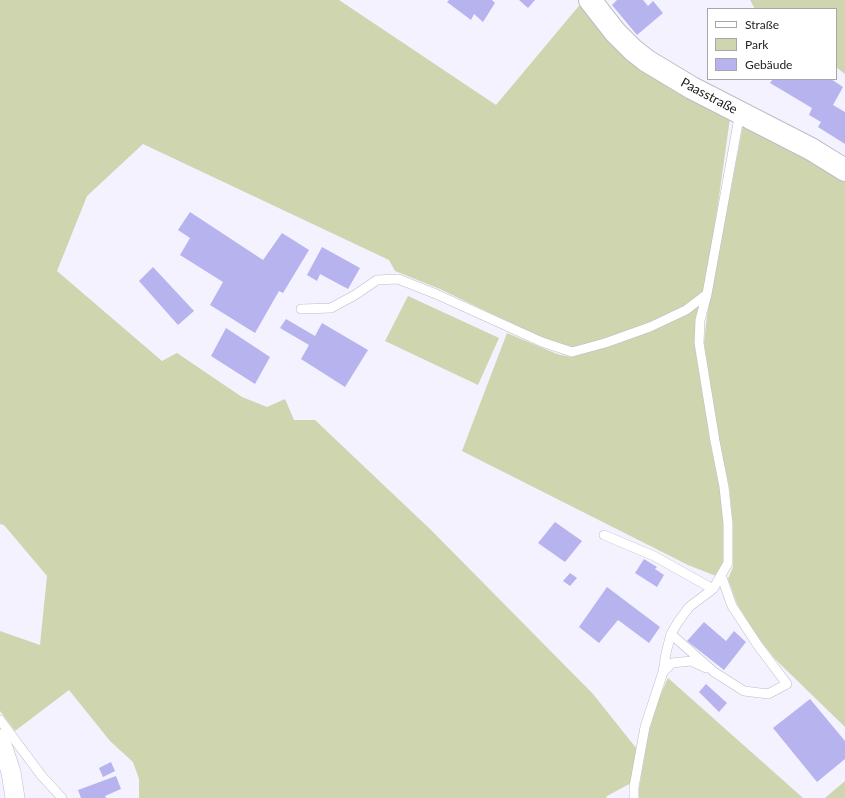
<!DOCTYPE html>
<html>
<head>
<meta charset="utf-8">
<style>
	body { margin:0 }
	#map { position:relative; width:845px; height:798px; overflow:hidden; background:#f3f2fe; font-family:Lato,sans-serif }
	canvas { display:block }
	.legend { position:absolute; left:707px; top:8px; width:130px; height:72px; box-sizing:border-box; background:#fff; border:1px solid #a7a6a8; margin:0; padding:5px 7px; list-style:none; font-size:12px; color:#222126 }
	.legend li { display:flex; align-items:center; gap:8px; height:20px }
	.legend b { width:20px; border:1px solid #a7a6a8 }
</style>
</head>
<body>
<div id="map">
<canvas width="845" height="798"></canvas>
<ul class="legend">
<li><b style="height:5px;background:#fff"></b>Straße</li>
<li><b style="height:11px;background:#cfd5af"></b>Park</li>
<li><b style="height:11px;background:#b7b3ef"></b>Gebäude</li>
</ul>
</div>
<script>
const c = document.querySelector('canvas').getContext('2d');
c.lineJoin = 'round';
function paint(path, color) {
  c.fillStyle = color;
  c.fill(path, 'evenodd');
}
function shape(rows) {
  const path = new Path2D();
  for (const r of rows) {
    path.moveTo(r[0], r[1]);
    for (let i = 2; i < r.length; i += 2) path.lineTo(r[i], r[i + 1]);
  }
  return path;
}
function trace(path, color, width, dash) {
  c.strokeStyle = color;
  c.lineWidth = width;
  c.lineCap = dash ? 'butt' : 'round';
  c.setLineDash(dash || []);
  c.stroke(path);
}
function write(font, color, halo, rows, align = 'center') {
  c.font = font + ' Lato,sans-serif';
  c.lineWidth = 3.5;
  c.setLineDash([]);
  c.textBaseline = 'middle';
  c.strokeStyle = halo;
  c.fillStyle = color;
  for (const [text, x, y, turn = 0] of rows) {
    c.save();
    c.translate(x, y);
    c.rotate((+turn || 0) * Math.PI / 180);
    c.textAlign = isNaN(turn) ? turn : align;
    if (halo) c.strokeText(text, 0, 0);
    c.fillText(text, 0, 0);
    c.restore();
  }
}
const green = shape([
	[0,0,339,0,496,105,583,1,730,118,716,218,704,292,685,307,649,323,571,350,546,340,440,289,395,271,389,260,143,144,87,196,57,271,162,361,177,353,242,397,267,407,285,399,294,420,315,420,431,530,593,694,636,748,635,764,631,783,607,796,606,798,139,798,139,779,133,762,110,741,69,690,15,731,0,711,0,631,40,645,47,576,4,525,0,524],
	[750,0,845,0,845,74,836,67,836,9,755,9],
	[744,120,845,178,845,727,775,659,757,636,737,604,728,579,733,567,733,525,729,486,718,438,704,343,707,315],
	[408,296,499,338,478,385,385,341],
	[701,303,706,411,710,442,721,489,725,525,723,564,716,576,688,565,462,451,507,333,557,354,571,357,605,347],
	[668,678,803,798,639,798,639,789,648,735,657,702],
	[845,781,845,798,825,798]
]);
const building = shape([
	[449,0,492,0,495,3,483,22,474,14,471,20,447,2],
	[519,0,535,0,528,8],
	[617,0,643,0,648,6,653,1,663,13,637,35,612,5],
	[773,79,831,79,843,87,833,105,845,112,845,144,818,127,821,122,809,115,812,108,770,83],
	[190,212,263,260,282,233,309,250,283,293,279,291,255,333,210,305,223,282,180,255,190,238,178,230],
	[322,247,360,268,348,289,320,274,317,281,307,275],
	[153,267,194,311,178,325,139,281],
	[286,319,315,336,322,323,368,350,345,387,301,359,309,345,280,328],
	[226,328,270,357,255,384,211,356],
	[555,522,582,541,565,562,538,543],
	[644,559,657,567,655,569,664,575,657,587,635,573],
	[570,573,577,578,570,586,563,581],
	[607,587,660,627,649,643,618,620,599,643,579,627],
	[704,622,726,641,734,631,746,642,724,670,687,641],
	[706,684,727,703,719,712,699,692],
	[810,699,845,741,845,759,817,782,773,728],
	[111,762,115,771,103,777,99,768],
	[116,776,121,789,105,796,106,798,81,798,78,790]
]);
const lane = shape([
	[301,309,331,308,355,295,377,280,398,279,436,294,542,342,572,352,605,343,650,327,686,310,707,294,740,112],
	[604,535,654,556,713,589,728,563,728,524,724,487,715,441,699,343,700,320,707,294],
	[671,634,714,672,744,691,768,694,787,684,759,647,732,606,721,575],
	[663,672,672,663,691,661,706,668],
	[0,720,41,775,62,798],
	[634,798,634,787,645,727,663,672,666,653,671,634,678,622,689,607,713,589]
]);
const street = shape([
	[0,739,11,772,15,798]
]);
const secondary = shape([
	[590,0,615,32,633,50,647,61,692,88,811,149,845,170]
]);
const streetNames = [
	["Paasstraße",709,96,28]
];
paint(green, '#cfd5af');
paint(building, '#b7b3ef');
trace(lane, '#bdbdc8', 10);
trace(street, '#bdbdc8', 20);
trace(secondary, '#bdbdc8', 24);
trace(lane, '#fff', 9);
trace(street, '#fff', 19);
trace(secondary, '#fff', 22);
write('13px', '#222126', '#fff', streetNames);
</script>
</body>
</html>
